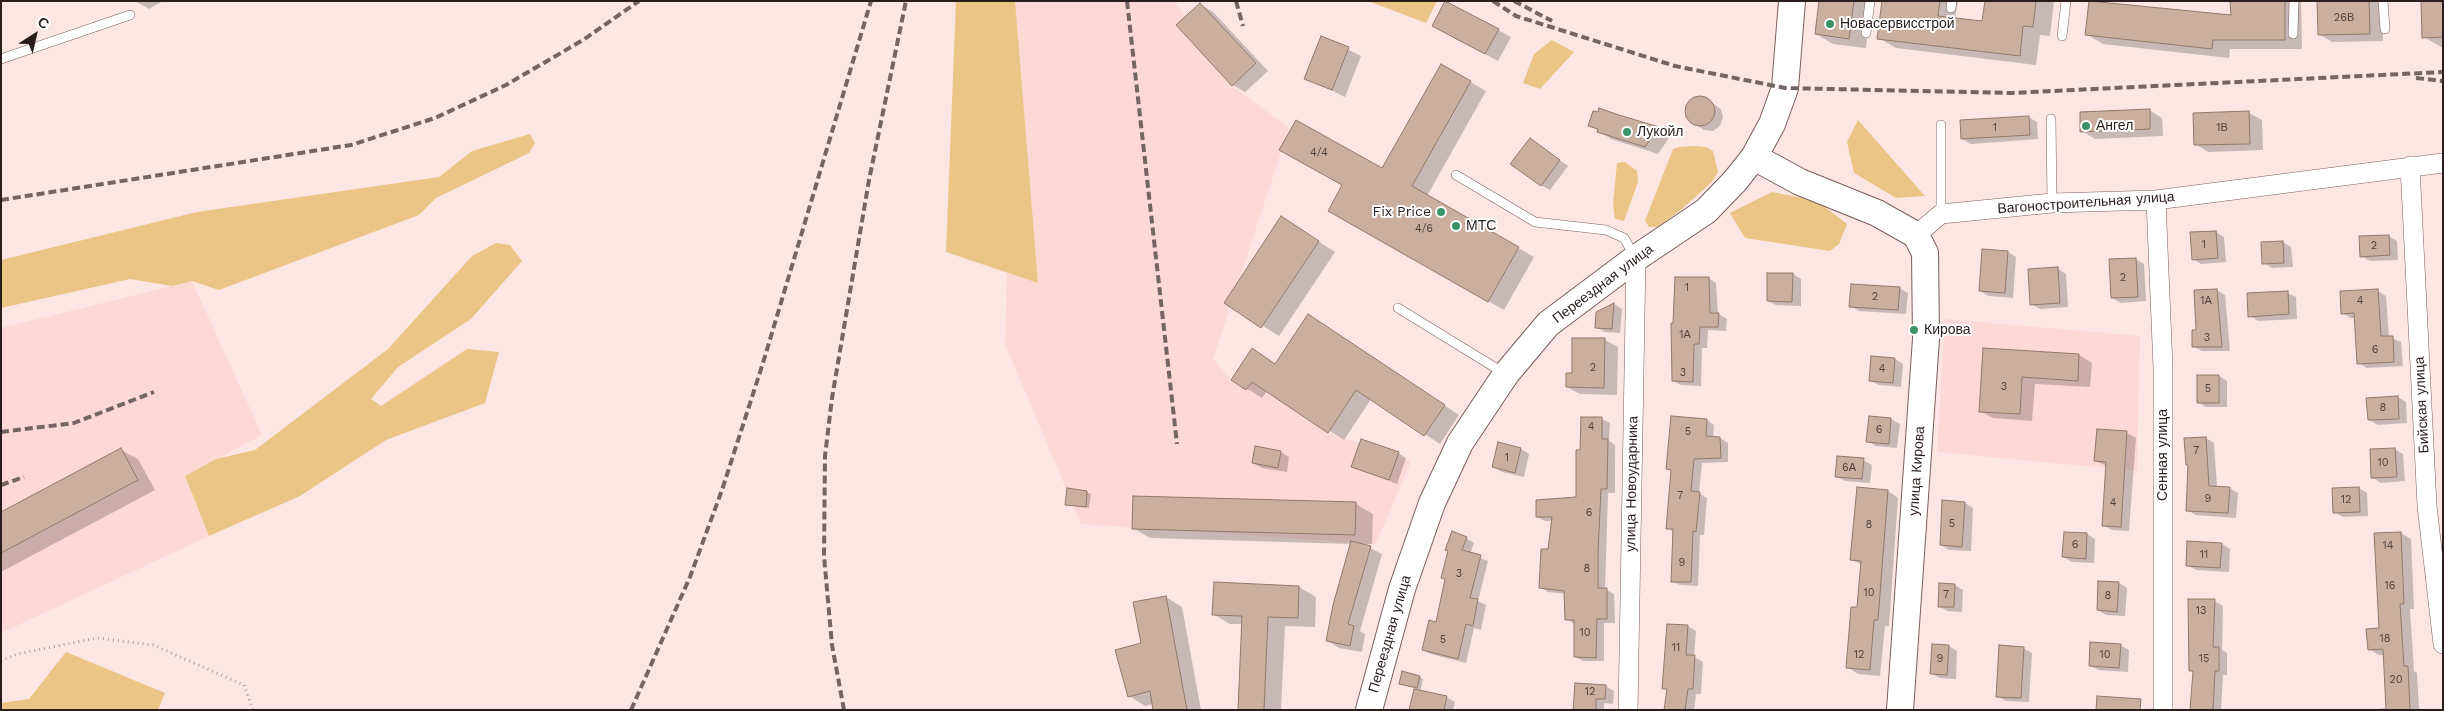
<!DOCTYPE html>
<html>
<head>
<meta charset="utf-8">
<style>
	body { margin:0 }
	#map { position:relative; width:2444px; height:711px; overflow:hidden; background:#fbe6e3; font-family:"Work Sans",sans-serif }
	canvas { display:block }
	.frame { position:absolute; inset:0; border:2px solid #2a1d1c; pointer-events:none }
	.north { position:absolute; left:10px; top:10px; width:50px; height:50px; -webkit-text-stroke:4px #fff; paint-order:stroke; rotate:35deg; font-size:14px; font-weight:700; line-height:20px; text-align:center; color:#2a1d1c }
	.north::after { content:''; display:block; margin:auto; width:18px; height:22px; background:#2a1d1c; clip-path:polygon(50% 0,100% 100%,50% 72%,0 100%) }
</style>
</head>
<body>
<div id="map">
<canvas width="2444" height="711"></canvas>
<div class="frame"></div>
<div class="north">С</div>
</div>
<script>
const c = document.querySelector('canvas').getContext('2d');
c.lineJoin = 'round';
function paint(path, color) {
  c.fillStyle = color;
  c.fill(path, 'evenodd');
}
function shape(rows) {
  const path = new Path2D();
  for (const r of rows) {
    if (r.length === 3) {
      path.moveTo(r[0] + r[2], r[1]);
      path.arc(r[0], r[1], r[2], 0, 2 * Math.PI);
      continue;
    }
    path.moveTo(r[0], r[1]);
    for (let i = 2; i < r.length; i += 2) path.lineTo(r[i], r[i + 1]);
  }
  return path;
}
function trace(path, color, width, dash) {
  c.strokeStyle = color;
  c.lineWidth = width;
  c.lineCap = dash ? 'butt' : 'round';
  c.setLineDash(dash || []);
  c.stroke(path);
}
function write(font, color, halo, rows, align = 'center') {
  c.font = font + ' "Work Sans",sans-serif';
  c.lineWidth = 4;
  c.setLineDash([]);
  c.textBaseline = 'middle';
  c.strokeStyle = halo;
  c.fillStyle = color;
  for (const [text, x, y, turn = 0] of rows) {
    c.save();
    c.translate(x, y);
    c.rotate((+turn || 0) * Math.PI / 180);
    c.textAlign = isNaN(turn) ? turn : align;
    if (halo) c.strokeText(text, 0, 0);
    c.fillText(text, 0, 0);
    c.restore();
  }
}
const built = shape([
	[1015,1,1174,1,1185,17,1176,25,1232,86,1289,128,1213,359,1231,380,1246,390,1252,382,1328,433,1411,461,1376,544,1081,524,1005,344],
	[192,281,262,435,185,476,209,536,1,633,1,328],
	[1945,319,2140,336,2137,471,1937,452]
]);
const green = shape([
	[956,1,1015,1,1038,283,946,252],
	[1368,1,1437,1,1426,23],
	[1552,40,1574,52,1540,89,1523,83,1534,54],
	[1858,120,1925,196,1896,198,1854,173,1847,142],
	[530,134,535,143,529,153,436,198,419,215,219,290,192,281,172,286,130,279,1,308,1,260,197,212,439,177,472,151],
	[1695,146,1706,147,1713,151,1718,172,1712,182,1683,208,1658,227,1649,227,1645,221,1673,149,1679,147],
	[1625,162,1637,171,1638,182,1624,221,1615,219,1613,204,1617,163],
	[1772,192,1817,201,1847,224,1839,244,1830,251,1745,238,1730,213],
	[496,243,510,245,522,261,471,319,398,367,371,399,381,406,467,349,499,352,485,403,386,440,300,496,209,536,185,476,216,459,255,450,388,349,472,256],
	[66,652,165,693,158,710,1,710,1,703,29,699]
]);
const shadow = shape([
	[135,1,163,1,149,9],
	[1820,1,1872,1,1866,48,1833,44,1816,34],
	[1883,1,1958,1,1955,19,1983,23,1986,1,2054,1,2050,36,2040,35,2036,65,1896,48,1879,38],
	[2232,1,2301,1,2302,49,2230,49,2229,58,2103,44,2086,34,2232,17],
	[2318,1,2382,1,2383,41,2332,42,2319,34],
	[2443,1,2443,47,2441,47,2424,37],
	[1200,4,1213,12,1268,71,1245,92,1233,85],
	[1498,30,1511,37,1498,61,1446,33],
	[1322,37,1361,56,1345,97,1306,78],
	[1441,65,1486,91,1427,196,1534,257,1504,310,1329,210,1344,185,1382,170],
	[1696,98,1704,98,1721,109,1723,117,1720,126,1713,131,1704,130,1688,119,1685,111,1688,103],
	[1600,110,1659,128,1671,135,1658,154,1611,139,1590,125],
	[2149,110,2162,118,2163,136,2095,139,2082,131],
	[2249,113,2262,120,2263,150,2208,152,2195,144,2194,114],
	[2028,117,2037,122,2038,139,1971,144,1962,139],
	[1530,139,1568,166,1550,190,1541,185],
	[1282,218,1335,252,1279,336,1225,302],
	[2216,232,2224,237,2226,262,2201,264,2193,259],
	[2388,236,2397,241,2398,260,2370,261,2361,256],
	[2283,242,2291,247,2293,267,2272,268,2264,263],
	[1983,250,2008,252,2016,257,2013,298,1989,296,1980,291],
	[2135,259,2144,264,2146,301,2121,303,2112,298],
	[2058,269,2066,274,2068,307,2040,309,2031,304],
	[1793,274,1801,279,1801,306,1776,305,1768,301],
	[1708,278,1716,283,1718,314,1727,319,1726,331,1708,330,1707,348,1702,348,1701,386,1681,385,1673,381],
	[1899,288,1908,293,1906,314,1859,311,1851,306],
	[2217,290,2225,295,2230,351,2202,351,2193,346,2197,331],
	[2378,291,2386,296,2389,337,2401,342,2403,366,2367,368,2358,363,2356,318,2351,318,2342,313],
	[2287,293,2296,297,2297,319,2258,321,2250,316],
	[1614,304,1622,309,1620,333,1605,332,1596,327],
	[1324,325,1459,415,1440,444,1371,399,1344,440,1267,391,1262,398,1233,380,1253,350,1276,364],
	[1605,340,1618,347,1617,395,1580,394,1567,387,1573,375],
	[1984,349,2079,355,2092,363,2090,387,2035,384,2032,421,1993,418,1980,411],
	[1895,359,1903,364,1901,387,1879,385,1870,380],
	[2219,376,2227,381,2227,407,2206,407,2198,402],
	[2398,397,2406,402,2407,423,2378,425,2369,420],
	[1870,417,1891,419,1900,424,1897,448,1876,446,1868,441],
	[1602,419,1610,423,1609,441,1615,445,1615,493,1608,493,1605,589,1614,594,1615,623,1604,623,1604,661,1583,661,1575,657,1574,624,1567,619,1566,594,1548,592,1540,587,1553,521,1545,521,1537,517,1577,498,1581,452],
	[1707,420,1714,425,1713,438,1720,438,1728,443,1728,462,1702,463,1699,493,1707,498,1704,535,1700,535,1698,586,1680,585,1672,581,1674,532,1667,528,1672,471,1668,468],
	[2098,430,2127,433,2136,438,2129,531,2112,530,2103,525,2107,466,2095,461],
	[2206,438,2214,443,2217,487,2229,488,2238,493,2236,518,2196,515,2187,510],
	[1499,444,1521,449,1529,454,1524,477,1502,472,1493,467],
	[1256,447,1281,452,1289,457,1287,472,1262,468,1253,463],
	[2395,449,2403,454,2405,481,2381,483,2373,478],
	[121,450,138,459,155,490,1,572,1,514],
	[1398,453,1406,458,1397,484,1353,467],
	[1863,460,1872,465,1870,483,1845,481,1836,476],
	[2359,488,2367,493,2368,516,2343,517,2334,512],
	[1888,491,1898,498,1889,626,1885,626,1880,676,1858,674,1847,667,1858,609,1862,565,1852,560],
	[1087,492,1091,494,1089,508,1066,504],
	[1965,503,1973,508,1971,551,1949,550,1941,545],
	[1356,504,1373,514,1372,544,1362,544,1382,554,1360,631,1365,634,1362,652,1339,648,1328,641,1352,544,1150,538,1133,528],
	[2401,533,2411,539,2414,609,2410,609,2414,671,2417,673,2419,708,2423,710,2366,710,2387,708,2384,655,2379,655,2369,649,2380,630],
	[2087,534,2095,539,2094,563,2072,562,2064,557],
	[1466,538,1474,543,1470,554,1488,561,1478,601,1486,605,1481,630,1474,628,1466,663,1431,654,1423,650,1437,624,1446,580],
	[2222,544,2230,549,2229,572,2196,570,2187,565],
	[2119,583,2127,588,2125,616,2106,615,2098,610],
	[1940,584,1955,585,1963,590,1962,612,1947,611,1939,606],
	[1299,587,1316,597,1315,627,1285,626,1281,710,1239,710,1243,624,1230,624,1213,614],
	[1166,597,1182,607,1201,710,1154,710,1153,704,1145,706,1129,696,1142,644],
	[2214,601,2223,606,2222,650,2227,653,2227,675,2223,675,2221,710,2192,710,2194,672,2190,670],
	[1688,626,1696,631,1694,657,1703,662,1701,694,1696,694,1694,710,1665,710,1668,690,1664,688],
	[2120,645,2129,650,2128,672,2099,670,2090,666],
	[1949,646,1957,651,1956,679,1940,678,1931,673],
	[2023,648,2032,653,2029,702,2006,701,1997,696],
	[1420,677,1423,679,1420,692,1446,697,1455,702,1453,710,1411,710,1415,688,1400,683],
	[1605,686,1614,691,1613,704,1604,703,1604,710,1574,710]
]);
const building = shape([
	[1445,1,1499,29,1485,54,1432,26,1445,1],
	[1819,1,1854,1,1849,39,1815,34,1819,1],
	[1882,1,1940,1,1938,16,1982,21,1985,1,2036,1,2033,27,2023,26,2020,56,1877,39,1882,1],
	[2089,1,2231,15,2230,1,2285,1,2285,40,2213,40,2212,49,2085,35,2089,1],
	[2317,1,2369,1,2370,34,2318,35,2317,1],
	[2421,1,2443,1,2443,37,2422,38,2421,1],
	[1200,3,1256,63,1232,86,1176,25,1200,3],
	[1321,36,1349,47,1332,90,1304,79,1321,36],
	[1441,64,1471,81,1412,186,1519,247,1488,302,1328,211,1342,185,1279,150,1296,120,1382,168,1441,64],
	[1700,111,15],
	[1599,108,1619,115,1659,127,1645,147,1597,132,1598,129,1588,126,1593,111,1598,112,1599,108],
	[2150,109,2150,129,2080,132,2080,112,2150,109],
	[2249,111,2250,144,2194,145,2193,113,2249,111],
	[2029,116,2030,135,1961,139,1960,120,2029,116],
	[1530,138,1560,160,1541,186,1510,164,1530,138],
	[1281,216,1319,241,1261,328,1224,303,1281,216],
	[2216,231,2218,258,2192,260,2190,232,2216,231],
	[2389,235,2390,255,2360,257,2359,236,2389,235],
	[2283,241,2284,263,2262,264,2261,242,2283,241],
	[1982,249,2008,251,2005,293,1979,291,1982,249],
	[2136,258,2138,297,2111,298,2109,259,2136,258],
	[2058,267,2060,303,2030,305,2028,269,2058,267],
	[1767,273,1793,273,1792,302,1767,301,1767,273],
	[1675,277,1709,277,1710,313,1719,313,1718,327,1700,327,1699,344,1694,344,1693,382,1672,381,1671,323,1673,323,1675,277],
	[1851,284,1900,287,1898,310,1849,307,1851,284],
	[2217,289,2222,347,2192,347,2192,330,2196,330,2194,290,2217,289],
	[2378,289,2381,336,2393,336,2394,362,2357,364,2354,313,2341,314,2340,291,2378,289],
	[2288,291,2289,314,2248,317,2247,293,2288,291],
	[1614,303,1612,329,1595,328,1596,312,1614,303],
	[1308,314,1445,405,1424,436,1356,390,1328,433,1252,382,1246,390,1231,380,1252,348,1275,364,1308,314],
	[1572,338,1605,338,1604,388,1566,387,1566,373,1572,373,1572,338],
	[1983,348,2079,354,2078,381,2022,377,2020,414,1979,412,1983,348],
	[1871,356,1895,358,1893,383,1869,381,1871,356],
	[2197,375,2219,375,2219,403,2197,403,2197,375],
	[2398,396,2399,419,2368,420,2366,398,2398,396],
	[1671,416,1707,419,1706,436,1720,437,1721,458,1694,459,1691,491,1700,492,1696,532,1693,531,1691,582,1671,582,1673,529,1666,529,1671,470,1666,469,1671,416],
	[1869,416,1891,418,1889,444,1866,442,1869,416],
	[1581,417,1602,417,1602,439,1608,439,1607,489,1601,489,1598,553,1598,588,1607,588,1607,619,1597,619,1596,658,1574,657,1574,620,1565,620,1564,591,1539,588,1541,549,1548,549,1552,517,1536,517,1536,500,1576,497,1576,450,1580,450,1581,417],
	[2097,429,2127,431,2121,527,2102,526,2106,462,2094,461,2097,429],
	[2206,437,2209,486,2230,487,2228,513,2186,511,2188,465,2186,465,2184,438,2206,437],
	[1361,439,1399,452,1389,480,1351,467,1361,439],
	[1498,442,1521,448,1515,473,1492,467,1498,442],
	[1255,446,1281,451,1278,468,1252,463,1255,446],
	[121,448,138,480,1,553,1,512,121,448],
	[2395,448,2397,477,2371,478,2370,449,2395,448],
	[1837,456,1864,458,1862,479,1835,477,1837,456],
	[1857,487,1888,490,1878,620,1874,620,1870,670,1846,668,1851,607,1857,607,1861,561,1850,560,1857,487],
	[2359,487,2360,512,2333,513,2332,488,2359,487],
	[1067,488,1087,491,1086,507,1065,505,1067,488],
	[1133,496,1356,502,1355,535,1132,529,1133,496],
	[1942,500,1965,502,1962,547,1940,545,1942,500],
	[1452,531,1467,537,1462,550,1481,555,1470,598,1478,599,1473,626,1466,624,1458,659,1422,650,1429,620,1436,622,1445,579,1441,578,1448,551,1445,550,1452,531],
	[2064,532,2087,533,2086,559,2062,557,2064,532],
	[2401,532,2404,604,2400,604,2404,666,2408,666,2410,710,2386,710,2383,649,2368,650,2366,629,2379,628,2374,533,2401,532],
	[1351,541,1371,546,1348,624,1354,626,1350,646,1326,641,1333,605,1351,541],
	[2187,541,2222,543,2220,568,2186,566,2187,541],
	[2098,581,2119,582,2117,612,2097,610,2098,581],
	[1214,582,1299,586,1298,618,1268,617,1264,710,1238,710,1242,616,1212,615,1214,582],
	[1939,583,1955,584,1954,607,1938,607,1939,583],
	[1166,596,1187,710,1153,710,1150,691,1128,697,1115,650,1141,643,1133,602,1166,596],
	[2188,599,2215,599,2213,647,2219,647,2219,671,2215,671,2213,710,2190,710,2193,671,2189,671,2188,599],
	[1667,624,1688,625,1686,655,1695,655,1693,689,1688,689,1685,710,1664,710,1667,689,1662,689,1667,624],
	[2090,642,2121,644,2119,668,2089,666,2090,642],
	[1932,644,1949,645,1947,675,1930,674,1932,644],
	[1999,645,2024,647,2021,698,1996,697,1999,645],
	[1402,671,1420,676,1417,688,1399,684,1402,671],
	[1575,683,1606,685,1605,699,1596,699,1596,710,1573,710,1575,683],
	[1414,689,1447,696,1444,710,1409,710,1414,689],
	[2097,696,2141,699,2140,710,2096,710,2097,696]
]);
const path = shape([
	[1,661,17,654,97,638,153,645,244,685,253,710]
]);
const lane = shape([
	[2383,1,2385,29],
	[1951,8,1952,1],
	[1866,33,1870,1],
	[2293,34,2294,1],
	[2062,36,2066,1],
	[1,59,130,15],
	[2051,119,2052,203],
	[1941,125,1941,214],
	[1456,175,1535,222,1606,230,1624,238,1635,257],
	[1398,308,1504,373]
]);
const street = shape([
	[2410,166,2427,506,2443,644],
	[2156,200,2163,368,2163,710],
	[1916,235,1941,214,2052,203,2156,200,2443,163],
	[1628,710,1636,258]
]);
const secondary = shape([
	[1754,157,1800,182,1877,213,1916,235,1925,253,1926,339,1900,710],
	[1369,710,1402,589,1432,503,1460,443,1506,374,1548,324,1636,258,1706,211,1735,181,1754,157,1772,124,1785,88,1792,1]
]);
const rail = shape([
	[1127,1,1177,444],
	[1236,1,1243,26],
	[1493,1,1516,16,1675,66,1785,88,2012,93,2443,72],
	[1514,1,1552,21],
	[2416,78,2443,81],
	[1,200,351,145,435,118,506,85,583,40,639,1],
	[1,432,74,423,154,392],
	[1,485,24,477],
	[631,710,690,577,722,490,763,363,871,1],
	[844,710,832,645,824,556,825,456,832,398,869,180,906,1]
]);
const markers = [
	[1830,24,5,"#3c9367"],
	[2086,126,5,"#3c9367"],
	[1627,132,5,"#3c9367"],
	[1441,212,5,"#3c9367"],
	[1456,226,5,"#3c9367"],
	[1914,330,5,"#3c9367"]
];
const numberNames = [
	["26В",2344,18],
	["1",1995,128],
	["1В",2222,128],
	["4/4",1319,153],
	["4/6",1424,229],
	["1",2204,245],
	["2",2374,246],
	["2",2123,278],
	["1",1687,288],
	["2",1875,297],
	["1А",2206,301],
	["4",2360,301],
	["1А",1685,335],
	["3",2207,338],
	["6",2375,350],
	["2",1593,368],
	["4",1882,369],
	["3",1683,373],
	["3",2004,387],
	["5",2208,389],
	["8",2383,408],
	["4",1591,427],
	["6",1879,430],
	["5",1688,432],
	["7",2196,451],
	["1",1507,458],
	["10",2383,463],
	["6А",1849,468],
	["7",1680,496],
	["9",2208,499],
	["12",2346,500],
	["4",2113,503],
	["6",1589,513],
	["5",1952,524],
	["8",1869,525],
	["6",2075,545],
	["14",2388,546],
	["11",2204,555],
	["9",1682,563],
	["8",1587,569],
	["3",1459,574],
	["16",2390,586],
	["10",1869,593],
	["7",1946,595],
	["8",2108,596],
	["13",2201,611],
	["10",1585,633],
	["18",2385,639],
	["5",1443,640],
	["11",1676,648],
	["12",1859,655],
	["10",2105,655],
	["9",1940,659],
	["15",2204,659],
	["20",2396,680],
	["12",1590,692]
];
const poiNames = [
	["Новасервисстрой",1840,24],
	["Ангел",2096,126],
	["Лукойл",1637,132],
	["Fix Price",1431,212,"right"],
	["МТС",1466,226],
	["Кирова",1924,330]
];
const streetNames = [
	["Вагоностроительная улица",2086,203,-4],
	["Переездная улица",1603,284,-37],
	["Бийская улица",2422,405,-93],
	["Сенная улица",2163,455,-90],
	["улица Кирова",1917,471,-86],
	["улица Новоударника",1632,484,-89],
	["Переездная улица",1390,634,-74]
];
paint(built, '#fdd9d5');
paint(green, '#ebc585');
paint(shadow, '#0003');
paint(building, '#caaf9e');
trace(building, '#927868', 1);
trace(lane, '#7c5e5a', 10);
trace(street, '#7c5e5a', 20);
trace(secondary, '#7c5e5a', 28);
trace(path, '#ae9c9a', 3, [1, 4]);
trace(lane, '#fff', 9);
trace(street, '#fff', 19);
trace(secondary, '#fff', 26);
trace(rail, '#746462', 4, [8, 4]);
for (const [x, y, r, color] of markers) {
  const dot = new Path2D();
  dot.arc(x, y, r, 0, 2 * Math.PI);
  c.fillStyle = color;
  c.fill(dot);
  trace(dot, '#fff', 2);
}
write('11px', '#52423c', null, numberNames);
write('14px', '#2a1d1c', '#fff', poiNames, 'left');
write('14px', '#2a1d1c', '#fff', streetNames);
</script>
</body>
</html>
